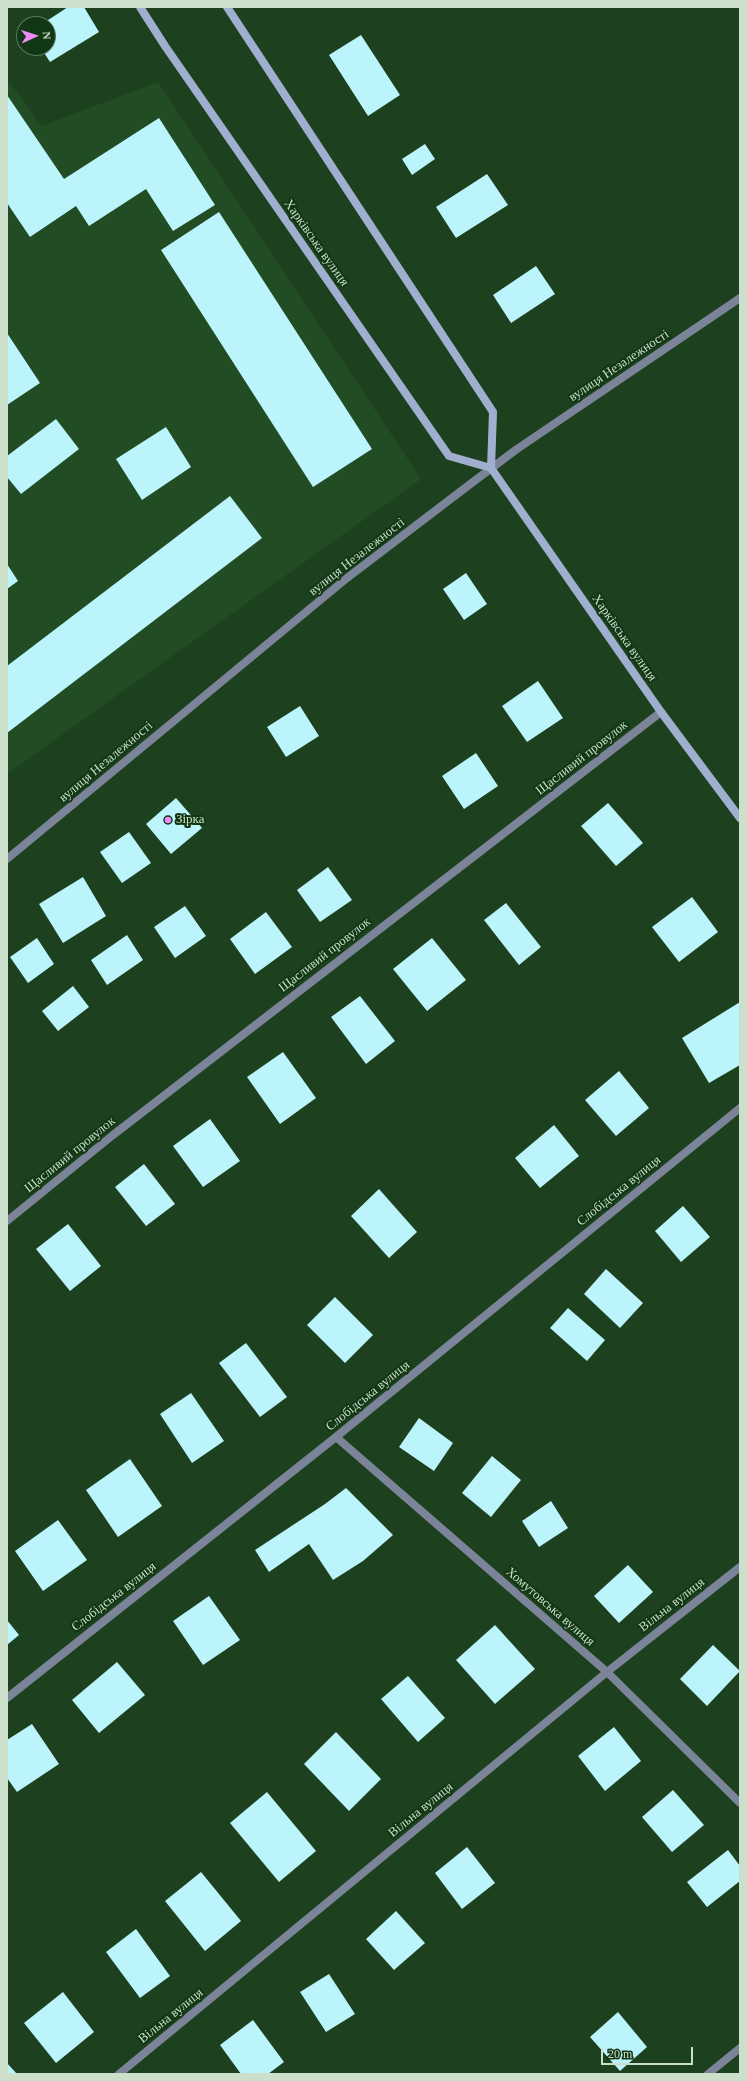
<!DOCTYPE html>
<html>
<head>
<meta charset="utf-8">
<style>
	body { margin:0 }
	#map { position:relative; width:747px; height:2081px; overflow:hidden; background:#1d411f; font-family:Georgia,serif }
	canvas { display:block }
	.frame { position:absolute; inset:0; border:8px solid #cbdfca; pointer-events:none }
	.north { position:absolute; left:16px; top:16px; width:40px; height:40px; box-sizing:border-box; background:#123715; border:1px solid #5c7a5d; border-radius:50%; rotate:87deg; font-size:11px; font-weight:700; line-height:16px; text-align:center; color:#cbdfca }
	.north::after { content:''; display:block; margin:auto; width:14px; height:18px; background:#ef8bf6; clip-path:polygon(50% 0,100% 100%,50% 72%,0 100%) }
	.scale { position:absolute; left:601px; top:2047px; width:92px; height:18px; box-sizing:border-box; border:2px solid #cbdfca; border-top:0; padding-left:5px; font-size:12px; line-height:14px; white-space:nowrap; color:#cbdfca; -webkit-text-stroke:3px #123715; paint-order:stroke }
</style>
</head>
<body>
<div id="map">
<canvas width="747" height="2081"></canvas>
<div class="frame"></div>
<div class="north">N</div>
<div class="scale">20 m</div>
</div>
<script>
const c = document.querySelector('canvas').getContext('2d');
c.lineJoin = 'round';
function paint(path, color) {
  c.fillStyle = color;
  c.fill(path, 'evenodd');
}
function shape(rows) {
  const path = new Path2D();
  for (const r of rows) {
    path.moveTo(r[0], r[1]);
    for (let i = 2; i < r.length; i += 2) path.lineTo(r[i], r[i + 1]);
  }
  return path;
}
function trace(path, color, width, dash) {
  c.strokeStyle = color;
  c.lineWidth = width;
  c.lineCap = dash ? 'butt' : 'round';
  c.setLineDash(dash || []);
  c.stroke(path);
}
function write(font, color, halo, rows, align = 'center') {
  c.font = font + ' Georgia,serif';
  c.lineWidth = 4;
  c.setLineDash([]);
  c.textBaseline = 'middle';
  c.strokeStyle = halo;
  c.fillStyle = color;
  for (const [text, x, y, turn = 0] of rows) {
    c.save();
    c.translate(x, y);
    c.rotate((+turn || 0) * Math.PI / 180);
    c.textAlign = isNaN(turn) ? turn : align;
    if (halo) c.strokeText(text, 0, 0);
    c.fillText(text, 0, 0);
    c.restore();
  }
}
const built = shape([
	[7,79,42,126,158,82,421,479,7,774]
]);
const building = shape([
	[68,7,84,7,99,32,50,62,41,48,48,48,48,24,42,24],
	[361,35,400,95,368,116,329,55],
	[7,95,64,179,159,118,215,205,173,231,146,189,89,226,76,206,30,237,7,203],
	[425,144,435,159,412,175,402,159],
	[487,174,508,205,456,238,436,207],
	[219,212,372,449,313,487,161,250],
	[536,266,555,294,511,323,493,295],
	[7,333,40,383,7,405],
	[56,419,79,449,21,494,7,477,7,456],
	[166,427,191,467,142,500,116,459],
	[230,496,262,538,7,733,7,666],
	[7,564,18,581,7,589],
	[466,573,487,604,464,620,443,589],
	[538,681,563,718,527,742,502,706],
	[300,706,319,736,286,757,267,727],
	[476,753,498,786,464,809,442,776],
	[176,798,202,828,171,854,146,824],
	[608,803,643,843,616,866,581,826],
	[129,832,151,863,122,883,100,852],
	[328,867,352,900,320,922,297,890],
	[83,877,106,916,63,943,39,904],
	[692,897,718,932,679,962,652,927],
	[506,903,541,947,519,965,484,920],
	[185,906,206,936,175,958,154,927],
	[266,912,292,947,255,974,230,939],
	[127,935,143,960,107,985,91,960],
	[37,938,54,964,28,983,10,957],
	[432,938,466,980,427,1011,393,969],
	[73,986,89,1007,58,1031,42,1011],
	[360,996,395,1041,366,1064,331,1017],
	[740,1002,740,1065,709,1083,682,1038],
	[283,1052,316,1098,280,1124,247,1077],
	[619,1071,649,1108,616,1136,585,1100],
	[210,1119,240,1161,203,1187,173,1146],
	[554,1125,579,1156,540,1188,515,1158],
	[144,1164,175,1204,146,1226,115,1187],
	[379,1189,417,1232,389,1258,351,1216],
	[683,1206,710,1237,681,1262,655,1231],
	[68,1224,101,1266,70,1291,36,1249],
	[606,1269,643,1303,620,1328,584,1294],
	[335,1297,373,1335,345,1363,307,1325],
	[568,1308,605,1340,587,1361,550,1328],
	[246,1343,287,1397,260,1417,219,1363],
	[191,1393,224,1441,192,1463,160,1414],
	[419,1418,453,1443,434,1471,399,1447],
	[492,1456,521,1480,491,1517,462,1493],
	[130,1459,162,1506,118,1537,86,1490],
	[346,1488,393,1535,363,1561,333,1580,309,1544,269,1572,255,1550,325,1504],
	[551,1501,568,1528,539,1547,522,1521],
	[58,1520,87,1560,43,1591,15,1551],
	[628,1565,653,1592,619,1623,594,1596],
	[209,1596,240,1640,203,1665,173,1621],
	[7,1620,19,1635,7,1645],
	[495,1625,535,1669,495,1704,456,1660],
	[713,1645,740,1671,707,1706,680,1679],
	[117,1662,145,1695,99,1733,72,1700],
	[408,1676,445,1718,418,1742,381,1699],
	[32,1724,59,1764,17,1792,7,1778,7,1740],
	[614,1727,641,1761,605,1791,578,1756],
	[336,1732,381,1779,349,1811,304,1764],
	[673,1790,704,1825,672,1852,642,1817],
	[267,1792,316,1851,279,1882,230,1823],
	[467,1847,495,1883,462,1909,435,1873],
	[728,1850,740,1866,740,1881,707,1907,687,1882],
	[201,1872,241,1921,205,1951,165,1901],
	[396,1911,425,1943,394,1970,366,1939],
	[136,1929,170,1976,140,1998,106,1952],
	[329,1974,355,2014,326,2032,300,1992],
	[63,1992,94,2032,56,2063,24,2023],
	[618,2012,647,2047,620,2071,590,2037],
	[253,2020,284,2062,268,2074,241,2074,220,2045],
	[7,2063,17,2074,7,2074]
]);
const street = shape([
	[7,859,347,578,469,485,517,449,740,298],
	[7,1221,113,1135,661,712],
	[336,1437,607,1672,740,1803],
	[7,1698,336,1437,740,1108],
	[119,2074,607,1672,740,1567],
	[708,2074,740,2048]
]);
const secondary = shape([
	[140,7,165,46,449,456,491,468],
	[227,7,493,412,491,468,661,712,740,818]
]);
const markers = [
	[168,820,4,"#ef8bf6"]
];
const streetNames = [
	["Харківська вулиця",316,243,55],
	["вулиця Незалежності",619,366,-34],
	["вулиця Незалежності",357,557,-38],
	["Харківська вулиця",624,638,55],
	["Щасливий провулок",582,758,-38],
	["вулиця Незалежності",106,762,-40],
	["Щасливий провулок",325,955,-38],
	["Щасливий провулок",70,1155,-39],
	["Слобідська вулиця",619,1191,-39],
	["Слобідська вулиця",368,1396,-39],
	["Слобідська вулиця",114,1597,-38],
	["Вільна вулиця",672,1605,-38],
	["Хомутовська вулиця",550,1607,41],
	["Вільна вулиця",421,1810,-39],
	["Вільна вулиця",171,2016,-39]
];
const poiNames = [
	["Зірка",176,820]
];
paint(built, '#224c24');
paint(building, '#bcf4fb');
trace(street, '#7b8498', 8);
trace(secondary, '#a0afcf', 8);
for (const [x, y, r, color] of markers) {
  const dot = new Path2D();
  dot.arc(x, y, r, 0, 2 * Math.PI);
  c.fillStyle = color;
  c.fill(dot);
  trace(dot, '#123715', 1.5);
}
write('13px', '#cbdfca', '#123715', streetNames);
write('13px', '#cbdfca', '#123715', poiNames, 'left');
</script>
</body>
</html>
